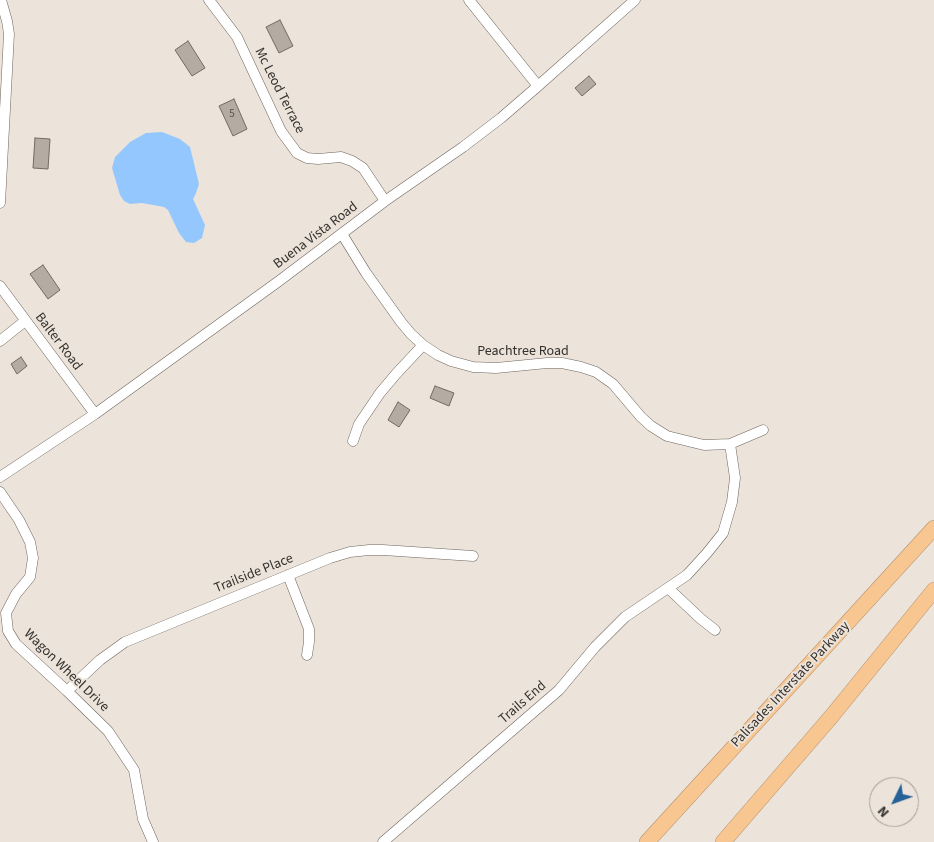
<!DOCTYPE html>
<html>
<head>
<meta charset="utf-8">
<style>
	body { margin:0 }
	#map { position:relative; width:934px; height:842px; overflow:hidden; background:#ece3da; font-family:"Source Sans 3",sans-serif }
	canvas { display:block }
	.north { position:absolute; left:869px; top:777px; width:50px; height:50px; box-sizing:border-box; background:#ece3da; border:1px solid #a29c95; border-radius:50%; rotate:228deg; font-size:14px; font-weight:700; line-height:20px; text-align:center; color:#34312d }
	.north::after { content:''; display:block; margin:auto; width:18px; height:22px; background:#276198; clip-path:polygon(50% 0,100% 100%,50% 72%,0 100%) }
</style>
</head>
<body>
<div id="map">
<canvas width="934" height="842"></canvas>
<div class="north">N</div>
</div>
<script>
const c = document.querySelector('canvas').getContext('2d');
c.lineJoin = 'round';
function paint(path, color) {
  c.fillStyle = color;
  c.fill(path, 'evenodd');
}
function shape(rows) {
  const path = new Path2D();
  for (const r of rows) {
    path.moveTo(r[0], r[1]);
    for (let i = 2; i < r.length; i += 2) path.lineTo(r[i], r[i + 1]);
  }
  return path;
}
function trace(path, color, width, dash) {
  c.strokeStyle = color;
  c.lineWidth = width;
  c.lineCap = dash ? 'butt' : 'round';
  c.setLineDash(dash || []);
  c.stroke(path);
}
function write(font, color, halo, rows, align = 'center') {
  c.font = font + ' "Source Sans 3",sans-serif';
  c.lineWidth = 4;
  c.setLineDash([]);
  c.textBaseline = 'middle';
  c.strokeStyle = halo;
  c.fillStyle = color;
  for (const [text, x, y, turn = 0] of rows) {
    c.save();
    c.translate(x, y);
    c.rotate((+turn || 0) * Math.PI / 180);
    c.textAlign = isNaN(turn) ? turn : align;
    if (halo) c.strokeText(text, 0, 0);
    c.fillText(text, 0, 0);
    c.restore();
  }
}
const water = shape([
	[162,132,180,139,190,147,199,184,196,193,193,199,205,225,202,238,194,243,186,242,179,233,168,210,164,207,142,203,130,204,124,201,120,195,112,168,115,157,130,142,146,133]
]);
const building = shape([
	[280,20,293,46,279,53,266,27,280,20],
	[188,41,205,68,192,76,175,50,188,41],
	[589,76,596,84,582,96,575,88,589,76],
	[234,99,247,129,233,136,219,106,234,99],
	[35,138,50,139,48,169,33,168,35,138],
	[43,265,60,290,48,299,30,274,43,265],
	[21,357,27,366,17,374,11,364,21,357],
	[435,386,454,393,449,406,430,398,435,386],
	[398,402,410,410,399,427,388,420,398,402]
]);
const minor = shape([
	[209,0,237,37,281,131,297,153,307,158,318,159,341,157,352,161,363,168,385,201],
	[469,0,538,86],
	[0,203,9,34,7,21,1,0],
	[342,234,366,273,401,322,411,334,423,345,438,355,451,361,473,367,496,368,547,363,562,363,581,367,596,372,613,384,641,417,651,426,667,436,704,445,730,444,735,478,732,502,723,533,707,553,687,575,625,617,595,647,559,690,383,842],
	[0,286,95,414],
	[0,341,25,321],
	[353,441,359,424,380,393,396,374,423,345],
	[730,444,763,430],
	[0,477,95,414,279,281,385,201,463,147,501,118,538,86,635,0],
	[0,492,19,520,30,542,33,558,30,577,16,594,6,613,8,631,16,644,67,691,108,731,134,770,143,819,153,842],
	[288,575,309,629,309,642,307,655],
	[668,588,701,619,715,630],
	[67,691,100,660,125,642,330,558,350,552,369,550,383,550,473,556]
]);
const highway = shape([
	[647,842,934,528],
	[723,842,831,717,934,590]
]);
const numberNames = [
	["5",232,115]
];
const streetNames = [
	["Mc Leod Terrace",279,91,63],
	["Buena Vista Road",316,236,-37],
	["Balter Road",58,342,53],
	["Peachtree Road",523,352],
	["Trailside Place",254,574,-22],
	["Wagon Wheel Drive",66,671,44],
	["Palisades Interstate Parkway",791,685,-47],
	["Trails End",523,703,-41]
];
paint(water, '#94c7fe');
paint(building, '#b4aba3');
trace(building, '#726a62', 1);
trace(minor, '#6c655d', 11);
trace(highway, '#b3926e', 16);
trace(minor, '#fff', 10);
trace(highway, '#f7c691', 15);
write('11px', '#54504a', null, numberNames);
write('14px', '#34312d', '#ece3da', streetNames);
</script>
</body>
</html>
